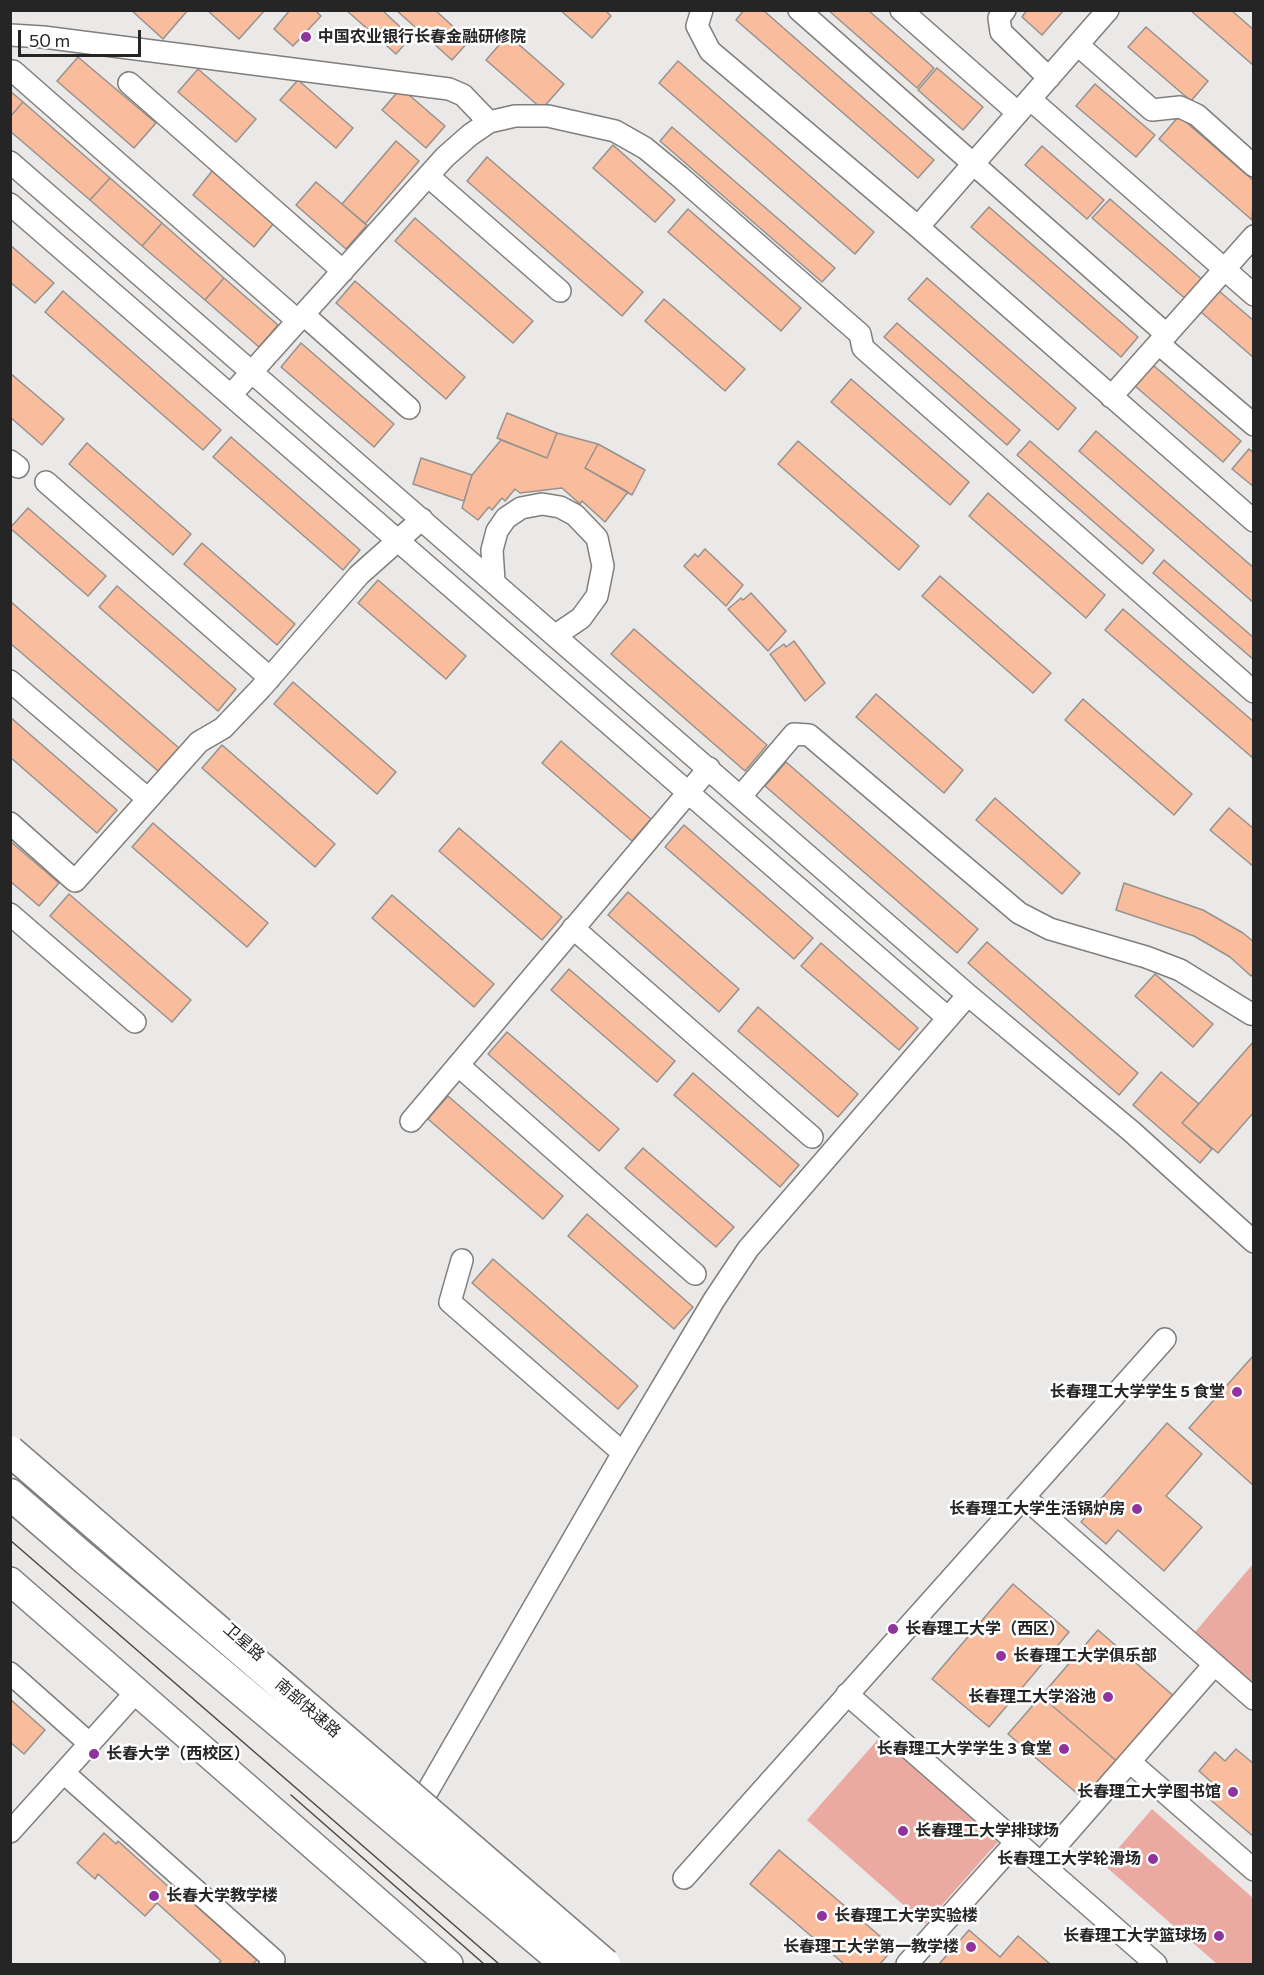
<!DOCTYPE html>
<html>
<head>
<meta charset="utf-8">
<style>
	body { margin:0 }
	#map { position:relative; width:1264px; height:1975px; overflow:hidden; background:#ebe9e7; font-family:Commissioner,sans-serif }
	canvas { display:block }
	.frame { position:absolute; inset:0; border:12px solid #262525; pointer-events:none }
	.scale { position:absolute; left:18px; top:30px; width:123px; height:27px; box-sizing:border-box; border:3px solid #262525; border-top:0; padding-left:8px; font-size:18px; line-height:21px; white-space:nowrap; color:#262525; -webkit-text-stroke:4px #fff; paint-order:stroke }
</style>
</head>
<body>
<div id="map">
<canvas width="1264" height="1975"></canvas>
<div class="frame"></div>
<div class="scale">50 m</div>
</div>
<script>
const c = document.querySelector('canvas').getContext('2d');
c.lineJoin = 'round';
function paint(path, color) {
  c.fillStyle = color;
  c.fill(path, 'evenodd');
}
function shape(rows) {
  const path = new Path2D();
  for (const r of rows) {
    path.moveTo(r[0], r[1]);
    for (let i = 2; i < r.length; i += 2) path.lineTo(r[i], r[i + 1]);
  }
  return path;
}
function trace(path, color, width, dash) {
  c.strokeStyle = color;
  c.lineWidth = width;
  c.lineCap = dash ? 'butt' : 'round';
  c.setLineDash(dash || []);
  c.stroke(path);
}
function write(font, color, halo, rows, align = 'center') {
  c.font = font + ' Commissioner,"Noto Sans SC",sans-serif';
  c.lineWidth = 5;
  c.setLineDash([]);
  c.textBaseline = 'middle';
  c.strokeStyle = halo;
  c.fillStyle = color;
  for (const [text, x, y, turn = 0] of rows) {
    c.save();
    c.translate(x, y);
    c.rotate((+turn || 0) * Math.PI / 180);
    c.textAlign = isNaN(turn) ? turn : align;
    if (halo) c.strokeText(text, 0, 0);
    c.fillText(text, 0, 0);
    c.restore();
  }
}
const green = shape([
	[1253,1564,1253,1684,1195,1632],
	[880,1737,998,1842,925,1924,807,1820],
	[1152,1809,1253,1898,1253,1964,1217,1964,1104,1865]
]);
const building = shape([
	[131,10,188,10,163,39,131,10],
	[207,10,265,10,239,39,207,10],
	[290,10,315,10,321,16,293,46,274,29,290,10],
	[346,10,382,10,411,37,396,54,346,10],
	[396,10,435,10,469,41,452,60,396,10],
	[560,10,605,10,611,16,592,38,560,10],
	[744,10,763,10,934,160,918,178,736,20,744,10],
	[828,10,868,10,934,68,917,88,828,10],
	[1027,10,1064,10,1042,35,1022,17,1027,10],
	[1190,10,1231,10,1254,30,1254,66,1190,10],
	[1146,27,1208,81,1191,101,1128,47,1146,27],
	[508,35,564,84,542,109,486,60,508,35],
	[78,57,156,123,134,148,57,81,78,57],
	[678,61,874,232,855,254,659,83,678,61],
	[937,68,983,107,963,130,918,90,937,68],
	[198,69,256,119,236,142,178,92,198,69],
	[298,80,353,128,336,148,280,100,298,80],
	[1095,84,1155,135,1136,157,1076,106,1095,84],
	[401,88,445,126,426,148,382,110,401,88],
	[10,91,23,102,10,117,10,91],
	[23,102,110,178,90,200,10,131,10,117,23,102],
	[1179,116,1254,181,1252,220,1159,139,1179,116],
	[672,127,835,268,822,282,660,141,672,127],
	[396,141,419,161,365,224,342,204,396,141],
	[613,145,675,200,655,222,593,168,613,145],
	[1042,146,1104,200,1087,219,1025,165,1042,146],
	[487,157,643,292,622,316,467,181,487,157],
	[213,170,274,223,254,247,193,195,213,170],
	[110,178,162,223,142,246,90,200,110,178],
	[316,182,367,225,346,249,296,205,316,182],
	[1110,199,1205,282,1188,301,1092,218,1110,199],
	[989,207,1138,337,1121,357,971,227,989,207],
	[688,209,801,308,781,331,668,232,688,209],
	[415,218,533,321,513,343,395,241,415,218],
	[162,223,224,278,205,300,142,246,162,223],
	[10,245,54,283,35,303,10,282,10,245],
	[224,278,278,325,259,347,205,300,224,278],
	[927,278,1076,408,1058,430,908,299,927,278],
	[355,281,465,377,446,399,336,303,355,281],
	[63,291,221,430,203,450,45,312,63,291],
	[1219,291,1254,321,1254,358,1201,312,1219,291],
	[664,299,745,369,725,391,645,321,664,299],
	[897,323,1020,430,1007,445,884,337,897,323],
	[301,343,394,424,374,447,281,367,301,343],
	[1153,365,1241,441,1223,462,1135,386,1153,365],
	[10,373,64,419,42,445,10,417,10,373],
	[851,379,969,482,950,505,831,402,851,379],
	[507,413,557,433,547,458,497,438,507,413],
	[1096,431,1254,568,1254,603,1079,451,1096,431],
	[557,433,598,444,585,468,628,492,605,522,582,501,580,504,562,488,520,493,515,489,505,501,502,498,492,510,489,507,478,520,462,508,472,475,501,440,547,458,557,433],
	[231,437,360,550,343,570,213,457,231,437],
	[798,441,919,546,899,570,778,464,798,441],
	[1030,441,1154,550,1142,564,1017,455,1030,441],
	[87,443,191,534,173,555,69,464,87,443],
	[598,444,645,470,632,495,585,468,598,444],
	[1249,449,1254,453,1254,487,1232,469,1249,449],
	[421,458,472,475,464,501,413,484,421,458],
	[988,493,1105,595,1086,618,969,516,988,493],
	[28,508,106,576,88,596,10,528,28,508],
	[202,543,295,624,277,645,184,564,202,543],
	[705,549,743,585,726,606,684,566,695,554,698,557,705,549],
	[1164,560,1254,638,1254,660,1153,573,1164,560],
	[940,576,1051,673,1033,693,922,596,940,576],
	[378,580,466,656,446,679,358,603,378,580],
	[117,586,236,689,218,711,99,607,117,586],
	[751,593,786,631,768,651,728,609,741,598,743,600,751,593],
	[10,601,179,748,158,771,10,643,10,601],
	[1123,609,1254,722,1254,759,1105,630,1123,609],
	[634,629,767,745,745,771,611,654,634,629],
	[794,641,825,683,805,701,770,654,784,644,786,647,794,641],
	[293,682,396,772,377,794,274,704,293,682],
	[876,694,963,770,944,793,856,717,876,694],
	[1083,699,1192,794,1174,815,1065,720,1083,699],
	[10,717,117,810,97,833,10,757,10,717],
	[561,741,651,819,632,841,542,763,561,741],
	[222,745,335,844,315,867,202,768,222,745],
	[786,762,978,929,957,953,765,786,786,762],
	[995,798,1080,873,1062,894,976,820,995,798],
	[1229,808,1254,829,1254,867,1210,830,1229,808],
	[153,823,268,923,247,947,132,847,153,823],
	[684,825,813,938,794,959,665,847,684,825],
	[459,828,562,917,542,940,439,851,459,828],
	[10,841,59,883,39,906,10,881,10,841],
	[1124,883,1203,910,1243,933,1254,942,1254,973,1251,976,1230,957,1194,936,1116,910,1124,883],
	[628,892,739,989,719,1012,608,915,628,892],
	[69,894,191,1000,172,1022,50,916,69,894],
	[392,895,494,984,474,1007,372,918,392,895],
	[987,942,1138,1073,1119,1095,968,963,987,942],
	[821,943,918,1028,899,1050,801,966,821,943],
	[569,969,675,1061,657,1082,551,990,569,969],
	[1155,974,1213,1024,1193,1047,1135,996,1155,974],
	[758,1007,858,1094,838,1117,738,1031,758,1007],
	[507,1032,619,1129,599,1151,488,1054,507,1032],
	[1254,1041,1254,1112,1218,1153,1182,1123,1254,1041],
	[1161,1072,1199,1104,1182,1123,1212,1149,1200,1163,1133,1105,1161,1072],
	[693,1073,799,1165,780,1187,674,1095,693,1073],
	[448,1096,563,1196,543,1219,428,1119,448,1096],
	[643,1148,734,1227,716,1247,625,1168,643,1148],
	[587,1214,693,1307,674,1329,568,1236,587,1214],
	[493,1259,638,1386,618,1409,472,1283,493,1259],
	[1253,1356,1254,1356,1254,1486,1189,1428,1253,1356],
	[1167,1423,1202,1454,1166,1496,1202,1527,1164,1571,1118,1530,1106,1544,1081,1522,1167,1423],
	[1013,1584,1069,1632,989,1727,932,1679,1013,1584],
	[1098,1630,1176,1698,1120,1764,1041,1696,1098,1630],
	[1041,1696,1120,1764,1087,1802,1008,1734,1041,1696],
	[10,1699,45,1730,24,1754,10,1742,10,1699],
	[1236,1749,1254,1764,1254,1837,1207,1797,1216,1786,1199,1771,1215,1752,1225,1761,1236,1749],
	[104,1833,116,1844,118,1841,171,1889,174,1886,257,1960,253,1964,218,1964,221,1961,157,1903,145,1916,98,1874,95,1879,77,1863,104,1833],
	[779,1850,894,1948,880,1964,844,1964,750,1884,779,1850],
	[969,1930,1000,1957,1018,1936,1050,1964,939,1964,969,1930]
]);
const minor = shape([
	[702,10,697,26,710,51,918,227,1254,521],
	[799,10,1166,334],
	[901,10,1018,113],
	[1005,10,999,18,1001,32,1049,78],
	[10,35,43,37,449,89,463,95,489,122],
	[1078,45,1152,110,1180,107,1197,115,1254,166],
	[13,71,298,321],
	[129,83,343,271],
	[1030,99,1254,295],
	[10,162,968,995,1131,1131,1254,1242],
	[428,176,560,291],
	[10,204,948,1018],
	[918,227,1108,10],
	[304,315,409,408],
	[1159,344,1254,425],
	[231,395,445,157,470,135,489,122,515,116,548,116,615,131,645,148,679,176,860,334,863,348,1254,692],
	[1111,397,1254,236],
	[10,461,18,467],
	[46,482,270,678],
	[494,581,492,550,497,531,506,518,521,508,542,504,560,507,575,515,597,538,603,566,597,596,581,618,556,635],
	[10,681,148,799],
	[741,796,794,734,809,735,1019,913,1050,929,1146,957,1180,970,1251,1014,1254,1012],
	[10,823,75,881,199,742,223,728,261,688,359,575,422,519],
	[10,914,135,1022],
	[573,928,812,1137],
	[458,1065,695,1274],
	[411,1121,709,768],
	[462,1260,450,1302,623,1453],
	[1024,1497,1254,1699],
	[10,1673,90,1744],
	[847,1694,1156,1964],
	[1130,1762,1254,1870],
	[64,1773,274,1960,270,1964],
	[423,1799,623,1453,714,1300,748,1249,968,995],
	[10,1832,137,1691],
	[1041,1863,1214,1665],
	[684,1878,1165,1339],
	[907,1964,1016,1842]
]);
const major = shape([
	[10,1581,449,1964]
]);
const highway = shape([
	[10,1494,85,1559]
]);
const tram = shape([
	[10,1540,499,1964],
	[291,1795,484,1964]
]);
const highwayBridge = shape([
	[10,1451,605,1964],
	[85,1559,566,1964]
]);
const markers = [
	[306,37,6,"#91339c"],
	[1237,1392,6,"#91339c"],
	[1137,1509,6,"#91339c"],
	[893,1629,6,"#91339c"],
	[1001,1656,6,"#91339c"],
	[1108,1697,6,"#91339c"],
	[1064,1749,6,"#91339c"],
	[94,1754,6,"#91339c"],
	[1233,1792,6,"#91339c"],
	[903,1831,6,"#91339c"],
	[1153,1859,6,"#91339c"],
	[154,1896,6,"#91339c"],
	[822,1916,6,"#91339c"],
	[1219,1936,6,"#91339c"],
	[971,1947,6,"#91339c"]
];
const poiNames = [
	["中国农业银行长春金融研修院",318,37,"left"],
	["长春理工大学学生 5 食堂",1225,1392],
	["长春理工大学生活锅炉房",1125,1509],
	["长春理工大学（西区）",905,1629,"left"],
	["长春理工大学俱乐部",1013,1656,"left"],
	["长春理工大学浴池",1096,1697],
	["长春理工大学学生 3 食堂",1052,1749],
	["长春大学（西校区）",106,1754,"left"],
	["长春理工大学图书馆",1221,1792],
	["长春理工大学排球场",915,1831,"left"],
	["长春理工大学轮滑场",1141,1859],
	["长春大学教学楼",166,1896,"left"],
	["长春理工大学实验楼",834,1916,"left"],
	["长春理工大学篮球场",1207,1936],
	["长春理工大学第一教学楼",959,1947]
];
const streetNames = [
	["卫星路",244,1642,41],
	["南部快速路",308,1708,41]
];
paint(green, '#eaaaa2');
paint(building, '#f9bc9c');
trace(building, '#959290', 1.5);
trace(minor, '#807e7c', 24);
trace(major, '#807e7c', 30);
trace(highway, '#807e7c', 33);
trace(minor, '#fff', 21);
trace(major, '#fff', 27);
trace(highway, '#fff', 30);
trace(tram, '#494747', 1.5);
trace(highwayBridge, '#807e7c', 33, []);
trace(highwayBridge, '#fff', 30);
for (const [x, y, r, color] of markers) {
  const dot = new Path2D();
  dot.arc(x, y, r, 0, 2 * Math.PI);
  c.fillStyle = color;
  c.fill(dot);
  trace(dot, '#fff', 2);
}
write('bold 16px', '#262525', '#fff', poiNames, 'right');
write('16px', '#262525', '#fff', streetNames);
</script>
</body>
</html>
